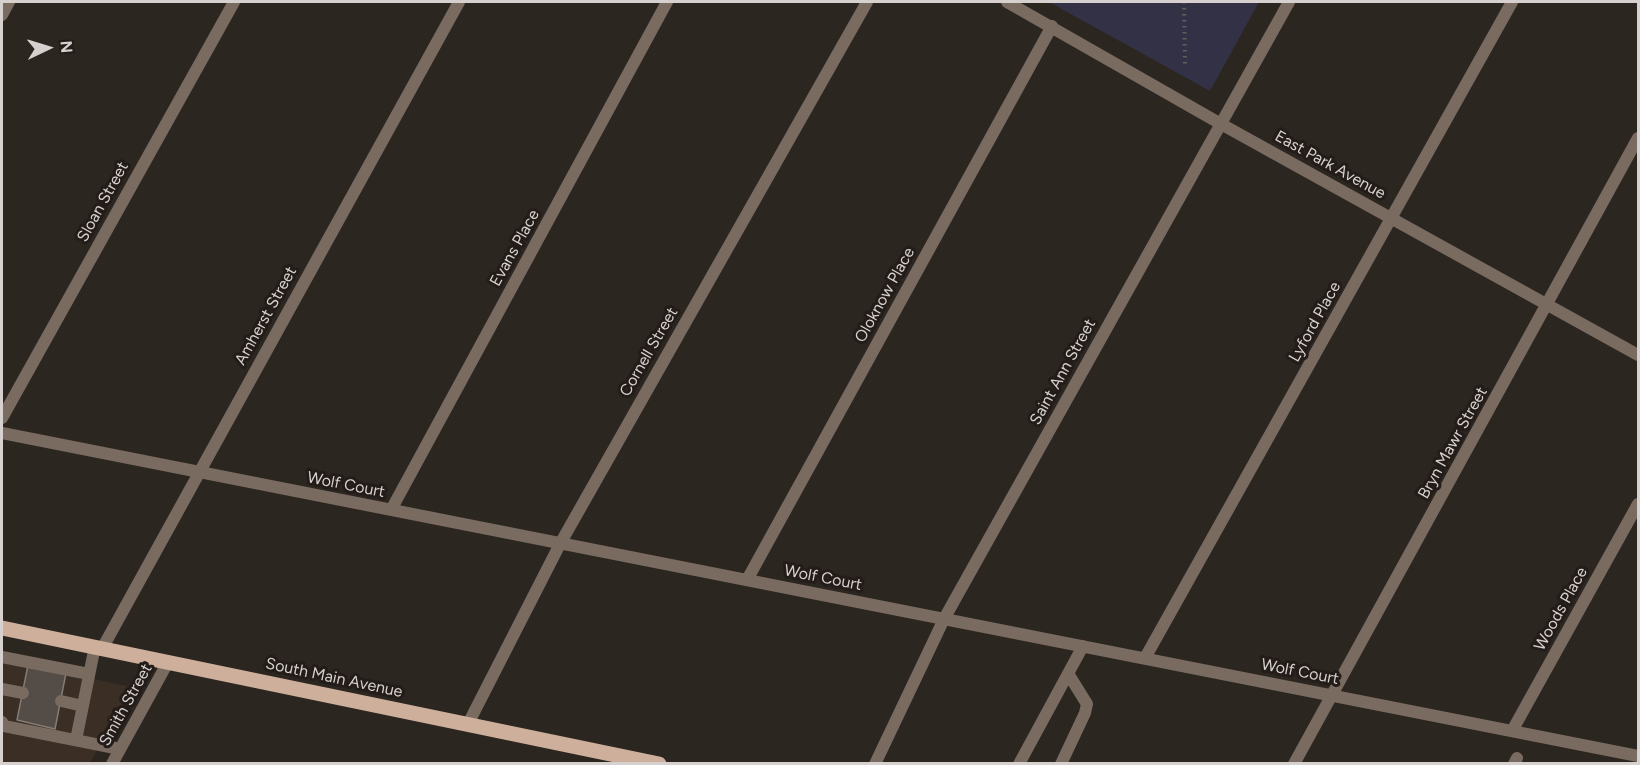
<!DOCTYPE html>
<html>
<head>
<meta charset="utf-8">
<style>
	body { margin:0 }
	#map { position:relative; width:1640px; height:765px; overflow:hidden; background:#2c2621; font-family:Figtree,sans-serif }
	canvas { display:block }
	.frame { position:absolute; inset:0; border:3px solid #d6d1ce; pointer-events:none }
	.north { position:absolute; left:18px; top:18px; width:60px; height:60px; -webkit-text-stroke:4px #231c18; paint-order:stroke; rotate:86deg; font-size:16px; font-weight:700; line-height:24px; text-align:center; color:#d6d1ce }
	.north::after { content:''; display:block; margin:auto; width:21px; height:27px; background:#d6d1ce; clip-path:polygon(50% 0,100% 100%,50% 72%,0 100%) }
</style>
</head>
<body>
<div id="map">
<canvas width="1640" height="765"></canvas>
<div class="frame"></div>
<div class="north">N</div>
</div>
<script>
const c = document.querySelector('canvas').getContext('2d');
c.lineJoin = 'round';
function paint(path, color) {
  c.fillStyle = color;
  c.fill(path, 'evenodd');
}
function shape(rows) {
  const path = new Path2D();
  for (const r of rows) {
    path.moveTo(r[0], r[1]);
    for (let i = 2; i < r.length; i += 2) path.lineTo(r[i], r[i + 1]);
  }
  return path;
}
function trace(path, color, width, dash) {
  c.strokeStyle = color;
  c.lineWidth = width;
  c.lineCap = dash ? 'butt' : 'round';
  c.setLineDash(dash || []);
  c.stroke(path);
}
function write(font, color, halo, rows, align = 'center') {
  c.font = font + ' Figtree,sans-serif';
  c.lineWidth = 6;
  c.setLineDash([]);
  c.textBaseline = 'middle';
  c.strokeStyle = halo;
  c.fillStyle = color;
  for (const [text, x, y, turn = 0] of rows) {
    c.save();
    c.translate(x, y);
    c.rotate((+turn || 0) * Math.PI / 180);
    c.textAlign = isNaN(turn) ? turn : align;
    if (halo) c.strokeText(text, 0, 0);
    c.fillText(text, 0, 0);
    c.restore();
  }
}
const built = shape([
	[2,659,131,687,90,763,2,764]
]);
const green = shape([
	[1049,2,1259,2,1210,91]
]);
const building = shape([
	[28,665,66,673,55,729,17,720,28,665]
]);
const path = shape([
	[1184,2,1185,67]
]);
const service = shape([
	[2,15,9,2],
	[2,433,1638,756],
	[391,510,667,2],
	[747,580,1052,26],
	[2,657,89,674],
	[1145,658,1512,2],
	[2,689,23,693],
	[61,701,83,706],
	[2,722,4,726,120,749],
	[1512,731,1638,504],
	[76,740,95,646],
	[1019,764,1083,646],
	[1061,764,1085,713,1087,704,1069,675],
	[1514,764,1517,758]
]);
const minor = shape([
	[1007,2,1221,124,1638,355],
	[2,418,234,2],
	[103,647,459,2],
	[468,724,560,544,867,2],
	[112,764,168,662],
	[875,764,944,619,1289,2],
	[1294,764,1638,138]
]);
const primary = shape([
	[2,628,659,764]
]);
const streetNames = [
	["East Park Avenue",1330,165,29],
	["Sloan Street",103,202,-61],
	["Evans Place",515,248,-61],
	["Oloknow Place",885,295,-61],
	["Amherst Street",266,316,-61],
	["Lyford Place",1315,322,-61],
	["Cornell Street",649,352,-60],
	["Saint Ann Street",1063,372,-61],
	["Bryn Mawr Street",1453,443,-61],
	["Wolf Court",346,485,11],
	["Wolf Court",823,578,11],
	["Woods Place",1561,609,-61],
	["Wolf Court",1300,672,11],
	["South Main Avenue",334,678,12],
	["Smith Street",126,705,-61]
];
paint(built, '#3a2e25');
paint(green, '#333146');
paint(building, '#534c47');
trace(building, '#847c76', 1.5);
trace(path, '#655f5b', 4, [1.5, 4.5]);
trace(service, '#7a6b61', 12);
trace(minor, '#7a6b61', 12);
trace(primary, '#ceaf9b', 15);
write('16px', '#d6d1ce', '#231c18', streetNames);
</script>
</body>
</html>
